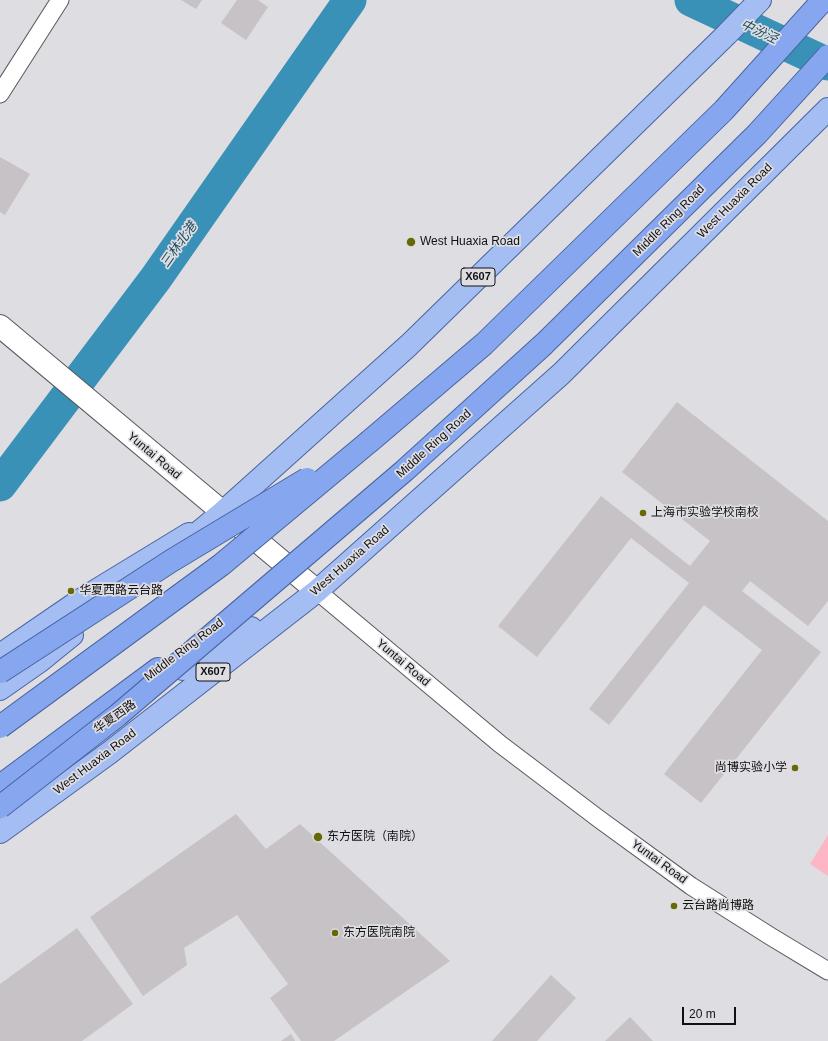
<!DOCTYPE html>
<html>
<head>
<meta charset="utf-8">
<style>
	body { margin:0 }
	#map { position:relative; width:828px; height:1041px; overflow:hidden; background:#dedde2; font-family:Arial,sans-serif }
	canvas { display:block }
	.scale { position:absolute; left:682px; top:1007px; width:54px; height:18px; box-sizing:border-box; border:2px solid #111113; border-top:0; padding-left:5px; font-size:12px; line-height:14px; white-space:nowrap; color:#111113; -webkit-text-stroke:3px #dedde2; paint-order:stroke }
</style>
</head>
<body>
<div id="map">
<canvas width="828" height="1041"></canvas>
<div class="scale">20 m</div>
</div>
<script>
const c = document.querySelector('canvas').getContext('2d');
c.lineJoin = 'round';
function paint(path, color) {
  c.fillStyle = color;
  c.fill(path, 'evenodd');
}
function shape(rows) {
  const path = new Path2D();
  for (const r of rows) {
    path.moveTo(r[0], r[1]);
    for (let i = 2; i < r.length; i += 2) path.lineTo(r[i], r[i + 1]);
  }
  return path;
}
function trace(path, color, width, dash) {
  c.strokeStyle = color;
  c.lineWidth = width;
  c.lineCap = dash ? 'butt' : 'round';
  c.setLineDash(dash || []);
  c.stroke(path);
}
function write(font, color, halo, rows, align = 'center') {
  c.font = font + ' Arial,"Noto Sans SC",sans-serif';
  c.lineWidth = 3.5;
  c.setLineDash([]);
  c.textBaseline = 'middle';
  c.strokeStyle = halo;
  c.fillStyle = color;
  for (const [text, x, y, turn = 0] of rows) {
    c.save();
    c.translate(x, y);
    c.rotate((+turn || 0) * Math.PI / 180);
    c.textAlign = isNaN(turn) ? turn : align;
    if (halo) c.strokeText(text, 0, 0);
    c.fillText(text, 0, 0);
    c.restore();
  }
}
const green = shape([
	[828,835,828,876,810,864]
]);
const river = shape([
	[691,0,828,64],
	[0,485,156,278,350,0]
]);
const building = shape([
	[181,0,202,0,196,9],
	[237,0,258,0,268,7,246,40,221,23],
	[0,157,30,174,5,215,0,212],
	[677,402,828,521,828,601,808,626,750,581,742,591,821,652,701,803,664,774,762,650,704,605,609,725,589,709,689,583,631,538,537,657,498,626,601,496,690,566,710,541,622,472],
	[236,814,266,849,300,824,450,961,334,1041,301,1041,270,998,288,984,237,915,184,948,187,965,143,996,90,917],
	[77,928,133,1004,82,1041,0,1041,0,984],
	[551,975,576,998,537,1041,492,1041],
	[630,1017,653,1041,605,1041],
	[291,1034,295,1041,281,1041]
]);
const minor = shape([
	[0,94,60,0],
	[317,591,500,744,599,819,691,886,770,936,828,971]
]);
const tertiary = shape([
	[0,326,317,591]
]);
const primary = shape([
	[180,548,222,513,409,345,727,34,760,0],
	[0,655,79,601,189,534],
	[183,669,197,659,251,628],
	[0,689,40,661,72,635],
	[0,832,109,753,317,591,561,374,828,109]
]);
const trunk = shape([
	[370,441,484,344,724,110,823,0],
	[0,786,158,669]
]);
const trunkBridge = shape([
	[0,672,171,561,307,479],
	[0,727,221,565,370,441],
	[0,807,118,715,404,471,544,344,757,134,828,56]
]);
const markers = [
	[411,242,5,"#686804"],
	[643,513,4,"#686804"],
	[71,591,4,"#686804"],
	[795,768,4,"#686804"],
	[318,837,5,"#686804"],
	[674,906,4,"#686804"],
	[335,933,4,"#686804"]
];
const shields = [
	[478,277,34],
	[213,672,34]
];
const shieldNames = [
	["X607",478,277],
	["X607",213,672]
];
const streetNames = [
	["West Huaxia Road",735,201,-45],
	["Middle Ring Road",669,221,-45],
	["Middle Ring Road",434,444,-42],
	["Yuntai Road",154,456,40],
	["West Huaxia Road",350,561,-41],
	["Middle Ring Road",184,650,-37],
	["Yuntai Road",403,663,40],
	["华夏西路",115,717,-35],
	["West Huaxia Road",95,762,-37],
	["Yuntai Road",659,862,36]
];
const poiNames = [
	["West Huaxia Road",420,242],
	["上海市实验学校南校",651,513],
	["华夏西路云台路",79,591],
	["尚博实验小学",787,768,"right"],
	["东方医院（南院）",327,837],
	["云台路尚博路",682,906],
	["东方医院南院",343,933]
];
const waterNames = [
	["中汾泾",759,32,25],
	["三林北港",179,245,-55]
];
paint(green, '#fdb6c3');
trace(river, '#3991b7', 33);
paint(building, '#c7c2c6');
trace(minor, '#59575c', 19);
trace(tertiary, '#59575c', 24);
trace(primary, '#49649f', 24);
trace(trunk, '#49649f', 24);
trace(minor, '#fff', 17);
trace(tertiary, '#fff', 22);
trace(primary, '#a4bdf3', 22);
trace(trunk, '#86a7ef', 22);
trace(trunkBridge, '#49649f', 24, []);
trace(trunkBridge, '#86a7ef', 22);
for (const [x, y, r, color] of markers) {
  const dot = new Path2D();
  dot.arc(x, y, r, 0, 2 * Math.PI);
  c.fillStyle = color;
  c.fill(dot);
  trace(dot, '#dedde2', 1.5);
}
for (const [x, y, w] of shields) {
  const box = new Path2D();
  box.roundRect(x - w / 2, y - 9, w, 18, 3);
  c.fillStyle = '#dedde2';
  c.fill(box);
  trace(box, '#111113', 1);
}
write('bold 11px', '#111113', null, shieldNames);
write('12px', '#111113', '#dedde2', streetNames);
write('12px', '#111113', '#dedde2', poiNames, 'left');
write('italic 13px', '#1d4d61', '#dedde2', waterNames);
</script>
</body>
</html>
